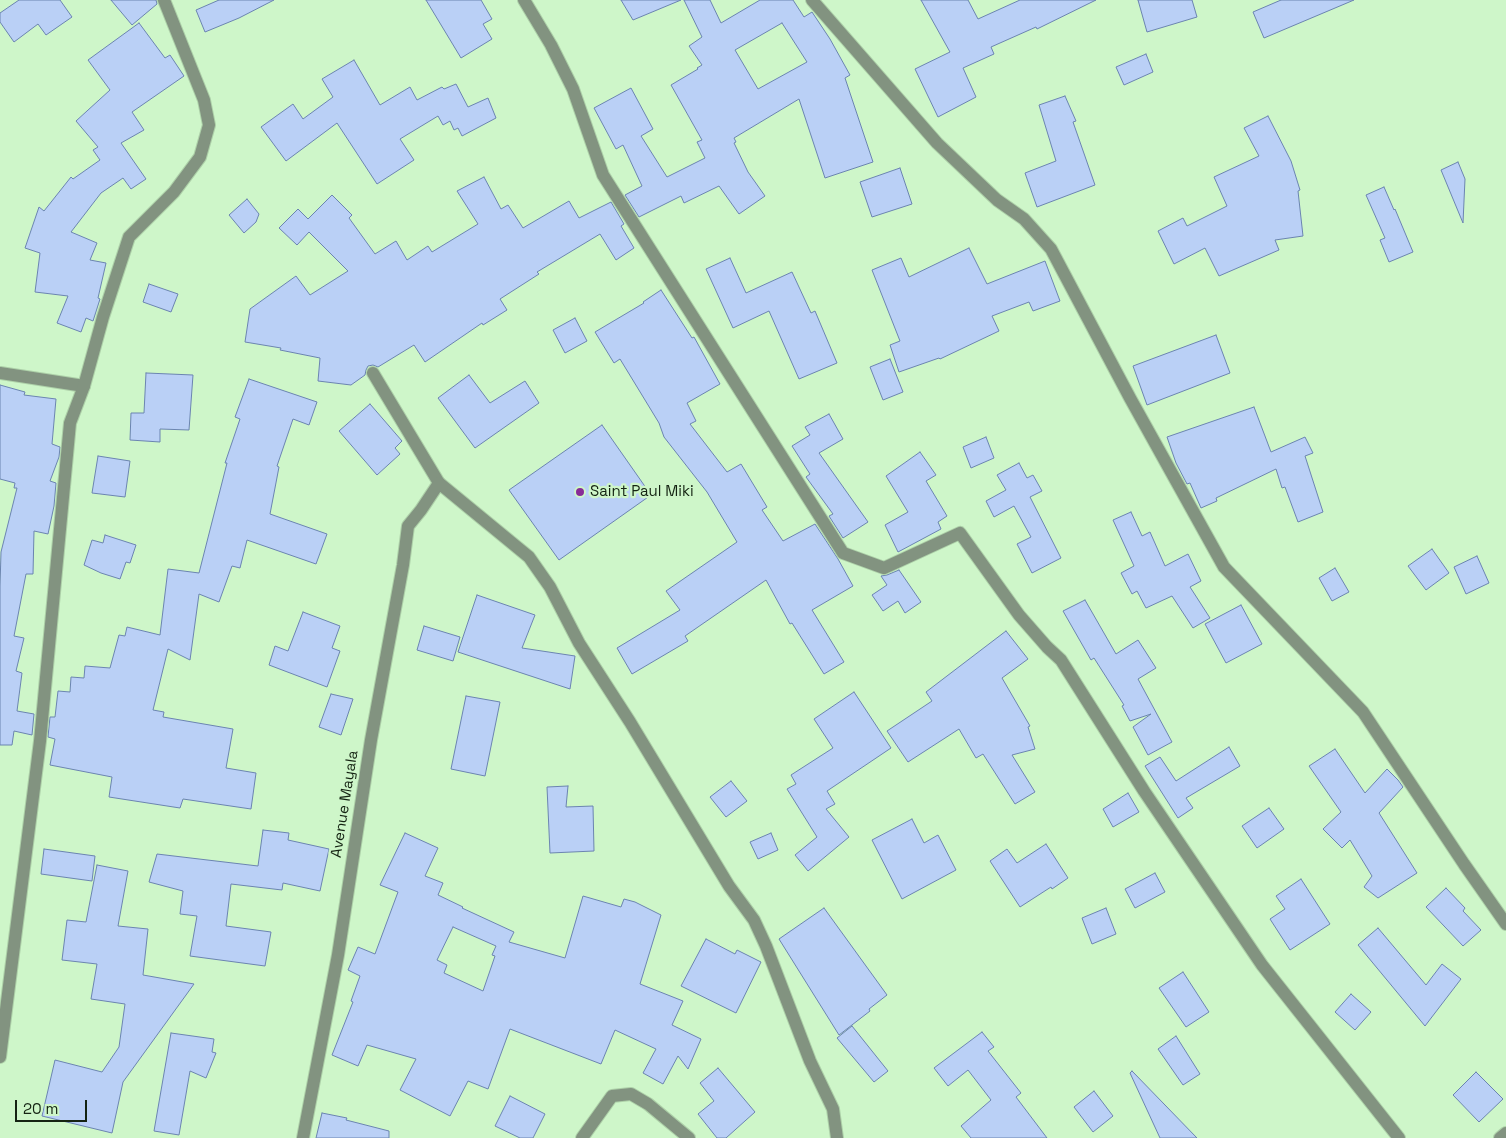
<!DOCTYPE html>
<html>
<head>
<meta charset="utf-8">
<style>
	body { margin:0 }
	#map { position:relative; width:1506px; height:1138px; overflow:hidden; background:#cef6c9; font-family:"Space Grotesk",sans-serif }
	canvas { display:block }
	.scale { position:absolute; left:15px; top:1100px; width:72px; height:22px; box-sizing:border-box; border:2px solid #142312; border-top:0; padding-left:6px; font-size:15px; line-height:18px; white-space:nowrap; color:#142312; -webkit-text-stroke:4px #cef6c9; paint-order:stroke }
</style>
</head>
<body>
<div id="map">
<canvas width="1506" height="1138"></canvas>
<div class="scale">20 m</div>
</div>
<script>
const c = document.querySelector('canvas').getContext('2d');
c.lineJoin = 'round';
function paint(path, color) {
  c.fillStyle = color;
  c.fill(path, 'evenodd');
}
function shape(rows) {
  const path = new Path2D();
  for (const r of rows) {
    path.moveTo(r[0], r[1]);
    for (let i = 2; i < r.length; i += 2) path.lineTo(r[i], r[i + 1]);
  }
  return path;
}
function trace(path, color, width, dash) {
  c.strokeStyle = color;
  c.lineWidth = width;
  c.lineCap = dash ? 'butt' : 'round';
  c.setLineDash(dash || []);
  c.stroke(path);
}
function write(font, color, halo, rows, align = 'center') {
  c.font = font + ' "Space Grotesk",sans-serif';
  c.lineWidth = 4.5;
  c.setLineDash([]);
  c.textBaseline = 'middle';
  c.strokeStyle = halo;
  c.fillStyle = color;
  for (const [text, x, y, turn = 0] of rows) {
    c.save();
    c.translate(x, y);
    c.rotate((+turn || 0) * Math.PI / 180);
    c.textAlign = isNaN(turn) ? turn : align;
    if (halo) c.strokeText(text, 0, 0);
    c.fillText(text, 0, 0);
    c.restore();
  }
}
const building = shape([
	[19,0,60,0,72,17,46,35,38,24,14,42,0,22,0,13,19,0],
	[111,0,156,0,157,4,132,25,111,0],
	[219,0,274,0,239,18,205,32,196,10,219,0],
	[426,0,481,0,492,19,483,24,492,39,461,58,426,0],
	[621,0,681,0,633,20,621,0],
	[684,0,710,0,721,23,760,0,793,0,804,17,812,12,830,39,850,75,845,78,873,162,825,178,799,99,734,138,736,142,734,143,748,172,765,196,739,214,719,186,684,203,681,196,639,217,625,195,642,186,623,145,616,149,594,108,631,88,653,129,641,136,667,177,705,158,697,142,702,140,671,85,698,69,697,68,702,65,689,46,702,37,684,0],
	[782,23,807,62,758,89,735,50,782,23],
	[921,0,968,0,978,19,1020,0,1096,0,1037,29,1036,27,991,47,994,54,963,68,976,97,938,117,915,69,950,52,921,0],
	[1138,0,1192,0,1197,17,1147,32,1138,0],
	[1281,0,1354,0,1264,38,1253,12,1281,0],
	[139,23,165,58,170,55,184,76,132,112,144,130,121,143,146,179,131,189,123,178,101,193,71,232,97,243,90,260,106,263,98,298,100,299,93,321,86,318,81,332,57,323,68,296,35,292,40,253,25,248,39,207,44,211,71,177,73,179,100,160,93,150,98,147,76,121,110,90,88,60,139,23],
	[1146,54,1153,72,1124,85,1116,67,1146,54],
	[354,60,380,105,410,87,417,100,442,87,444,89,456,84,468,107,488,98,496,118,462,136,458,128,454,130,450,121,443,125,438,116,400,139,414,160,377,184,337,123,286,161,261,127,293,104,303,119,333,97,322,79,354,60],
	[1065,96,1076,121,1073,122,1095,185,1037,207,1025,173,1056,161,1039,105,1065,96],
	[1268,116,1291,161,1300,190,1298,191,1303,236,1275,240,1279,250,1219,276,1205,248,1174,264,1158,231,1183,218,1187,226,1227,206,1214,177,1259,156,1244,128,1268,116],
	[1458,162,1465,179,1463,223,1441,170,1458,162],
	[900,168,912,204,872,217,860,182,900,168],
	[484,177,501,209,508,205,523,228,569,201,579,218,611,202,624,224,621,226,634,248,616,260,600,234,537,272,539,274,500,299,507,310,483,325,482,323,425,362,414,345,378,367,373,365,368,366,366,370,365,375,351,385,318,381,320,358,280,350,281,348,245,342,250,309,296,276,310,295,348,271,309,232,297,245,279,228,298,209,308,219,332,195,352,215,349,218,375,254,396,241,407,260,428,246,432,252,478,224,457,191,484,177],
	[1384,187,1394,210,1395,209,1413,252,1389,262,1380,240,1385,238,1366,195,1384,187],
	[247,199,259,214,256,222,244,233,229,215,247,199],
	[969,248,987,284,1045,261,1060,301,1033,311,1029,302,992,316,999,331,940,359,939,358,899,372,890,345,900,341,872,270,901,258,909,277,969,248],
	[730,258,746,293,792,272,811,313,815,311,837,363,799,379,769,311,733,328,706,269,730,258],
	[149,284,178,294,171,312,143,302,149,284],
	[661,290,692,338,694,337,720,384,687,403,696,421,690,424,727,472,741,464,767,507,762,510,783,541,815,524,838,559,853,586,812,610,844,662,824,674,792,623,790,624,766,580,685,636,688,641,632,674,617,648,680,610,666,591,737,542,707,492,664,437,659,423,620,359,614,363,595,332,644,303,643,302,661,290],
	[575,318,587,341,565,353,553,330,575,318],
	[1216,335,1230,373,1147,405,1133,366,1216,335],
	[890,359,903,392,883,400,870,367,890,359],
	[146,373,193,375,189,430,160,429,160,442,130,440,131,413,144,413,146,373],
	[469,375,490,403,525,381,539,403,475,448,438,398,469,375],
	[249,379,317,402,309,425,293,419,277,466,279,467,270,514,327,534,316,564,247,540,240,568,232,566,219,602,199,594,190,660,168,649,153,710,164,712,163,717,233,729,226,768,256,773,251,809,183,799,180,808,109,797,112,777,50,765,55,739,48,737,50,717,55,717,58,691,70,692,71,677,84,678,85,666,110,668,119,635,125,636,127,627,160,635,168,569,199,573,227,463,225,463,240,419,235,417,249,379],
	[0,385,25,392,24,395,56,399,52,444,60,447,59,457,50,481,56,483,54,506,48,534,34,531,33,574,26,574,14,636,24,638,16,671,22,673,17,711,34,714,32,735,14,731,12,745,0,745,0,586,1,552,17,488,14,488,15,483,0,479,0,385],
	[370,404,402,441,395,448,400,454,377,475,339,431,370,404],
	[1254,407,1271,452,1305,437,1313,453,1305,456,1323,512,1298,522,1285,487,1282,488,1276,469,1216,498,1217,501,1201,508,1190,483,1187,484,1176,463,1167,437,1254,407],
	[829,414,843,439,819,453,868,522,843,538,829,516,833,514,806,477,810,474,792,446,810,435,805,427,829,414],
	[602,425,651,495,559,560,509,490,602,425],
	[986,437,994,458,971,468,963,447,986,437],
	[920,452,936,475,926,481,947,516,938,522,941,529,898,552,885,525,908,512,886,476,920,452],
	[98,456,130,461,125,497,92,493,98,456],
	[1019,463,1027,478,1033,475,1042,491,1030,497,1061,558,1032,573,1017,544,1031,537,1014,506,994,517,986,501,1006,490,997,475,1019,463],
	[1131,512,1142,536,1150,532,1165,566,1188,554,1201,581,1190,587,1210,618,1193,628,1172,596,1146,608,1137,591,1132,594,1121,573,1134,566,1113,520,1131,512],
	[105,535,136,545,130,563,126,562,120,579,101,573,84,565,92,540,103,543,105,535],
	[1432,549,1449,573,1426,590,1408,566,1432,549],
	[1477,556,1489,583,1466,594,1454,567,1477,556],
	[1335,568,1349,592,1332,601,1319,578,1335,568],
	[899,570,921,602,905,613,898,601,883,611,872,595,887,585,881,576,887,575,899,570],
	[477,595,535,615,522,648,575,656,570,689,458,652,477,595],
	[1085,600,1116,654,1138,640,1156,668,1138,679,1172,742,1148,755,1133,727,1151,714,1130,721,1122,706,1124,705,1094,658,1091,660,1063,611,1085,600],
	[1241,605,1262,644,1226,663,1205,624,1241,605],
	[303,612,340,626,332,648,340,651,327,687,269,665,275,646,288,651,303,612],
	[424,626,460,637,453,661,417,650,424,626],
	[1006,631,1028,659,1002,678,1030,726,1028,727,1035,749,1012,755,1035,792,1015,804,983,754,976,758,959,729,908,762,887,731,932,701,926,692,1006,631],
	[854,692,891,748,827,791,835,804,826,809,849,837,808,871,795,855,817,837,787,789,796,784,791,775,833,748,814,719,854,692],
	[331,694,353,699,341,735,319,727,331,694],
	[466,696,500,702,485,776,451,769,466,696],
	[1229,747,1240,766,1186,798,1193,808,1178,818,1145,766,1160,757,1176,781,1229,747],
	[1335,749,1365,793,1387,769,1398,780,1403,787,1379,813,1417,873,1378,898,1364,887,1372,876,1350,840,1342,848,1323,829,1341,812,1309,766,1335,749],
	[731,781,747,801,726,817,710,797,731,781],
	[568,786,566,807,593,806,594,851,550,853,547,787,568,786],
	[1128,793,1139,812,1113,827,1103,809,1128,793],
	[1269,808,1284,829,1257,848,1242,826,1269,808],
	[912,819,924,843,938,835,956,870,902,899,872,840,912,819],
	[263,830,289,833,288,840,329,849,320,891,283,883,282,890,231,884,226,926,271,932,265,966,190,956,197,916,180,914,183,891,149,882,157,854,258,866,263,830],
	[405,833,438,848,425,876,443,883,438,895,463,907,462,908,514,932,509,942,565,958,583,896,621,907,624,899,635,902,661,915,640,984,683,1001,672,1025,701,1039,688,1069,678,1056,663,1084,643,1073,656,1049,615,1030,601,1064,510,1029,488,1089,468,1081,450,1116,400,1090,416,1059,367,1045,358,1066,332,1055,353,1002,351,1001,360,976,348,970,358,947,375,954,398,892,380,885,405,833],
	[453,927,496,946,492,955,495,956,483,991,444,973,447,965,437,960,453,927],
	[771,833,778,850,758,859,750,842,771,833],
	[1046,844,1068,878,1052,889,1051,887,1020,907,990,861,1007,849,1017,863,1046,844],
	[44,849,95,856,92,881,41,874,44,849],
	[97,865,128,871,118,926,148,929,143,975,194,984,123,1082,112,1133,42,1116,55,1060,102,1072,119,1047,125,1004,91,999,97,964,62,960,67,920,86,922,97,865],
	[1155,873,1165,892,1135,908,1125,889,1155,873],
	[1301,879,1330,924,1290,950,1270,919,1285,909,1276,896,1301,879],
	[1446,888,1465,908,1463,911,1481,930,1463,946,1426,907,1446,888],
	[824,908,887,995,869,1009,870,1011,839,1035,779,939,824,908],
	[1106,908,1116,934,1092,944,1082,918,1106,908],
	[1378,928,1426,985,1442,964,1461,979,1425,1026,1358,945,1378,928],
	[706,939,735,954,737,950,761,962,736,1013,681,986,706,939],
	[1183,972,1209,1012,1186,1027,1159,988,1183,972],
	[1351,994,1371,1012,1355,1030,1335,1012,1351,994],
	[852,1026,888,1071,874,1082,837,1038,852,1026],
	[982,1032,994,1047,988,1051,1021,1093,1016,1097,1047,1138,971,1138,961,1126,991,1100,968,1070,948,1086,934,1068,982,1032],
	[171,1033,214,1039,212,1052,216,1053,206,1078,190,1071,179,1135,154,1131,171,1033],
	[1176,1036,1200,1074,1183,1085,1158,1049,1176,1036],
	[718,1068,755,1112,726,1138,717,1138,698,1114,714,1101,700,1083,718,1068],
	[1132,1071,1197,1138,1160,1138,1130,1073,1132,1071],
	[1476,1072,1503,1099,1479,1122,1453,1095,1476,1072],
	[1094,1091,1113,1116,1093,1132,1074,1107,1094,1091],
	[510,1096,545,1114,533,1138,520,1138,495,1126,510,1096],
	[322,1113,347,1118,346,1120,389,1131,389,1138,316,1138,322,1113]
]);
const service = shape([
	[0,373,84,386],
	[373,373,439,483],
	[582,1138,612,1096,631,1094,648,1104,689,1138]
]);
const minor = shape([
	[524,0,551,45,573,89,603,175,843,553,884,568,960,533,1019,615,1047,647,1061,660,1144,791,1262,965,1399,1138],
	[812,0,937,143,997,200,1024,219,1051,249,1130,398,1224,567,1363,712,1464,864,1506,924],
	[0,1057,40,741,70,423,84,386,103,317,129,237,174,192,200,157,209,125,204,100,164,0],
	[303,1138,338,955,371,740,403,565,408,526,421,510,439,483,529,557,550,587,579,643,630,722,729,886,754,920,766,946,810,1061,833,1109,837,1138],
	[1500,1138,1506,1133]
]);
const markers = [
	[580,492,5,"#882c97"]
];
const poiNames = [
	["Saint Paul Miki",590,492]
];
const streetNames = [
	["Avenue Mayala",345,804,-81]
];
paint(building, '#bad0f6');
trace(building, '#6b84b0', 1);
trace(service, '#add0a8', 14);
trace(minor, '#add0a8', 14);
trace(service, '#829380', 12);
trace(minor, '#829380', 12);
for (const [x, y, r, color] of markers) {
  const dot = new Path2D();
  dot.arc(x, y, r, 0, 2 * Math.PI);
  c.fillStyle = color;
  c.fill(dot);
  trace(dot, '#cef6c9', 2);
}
write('15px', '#142312', '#cef6c9', poiNames, 'left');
write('15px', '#142312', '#cef6c9', streetNames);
</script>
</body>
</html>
